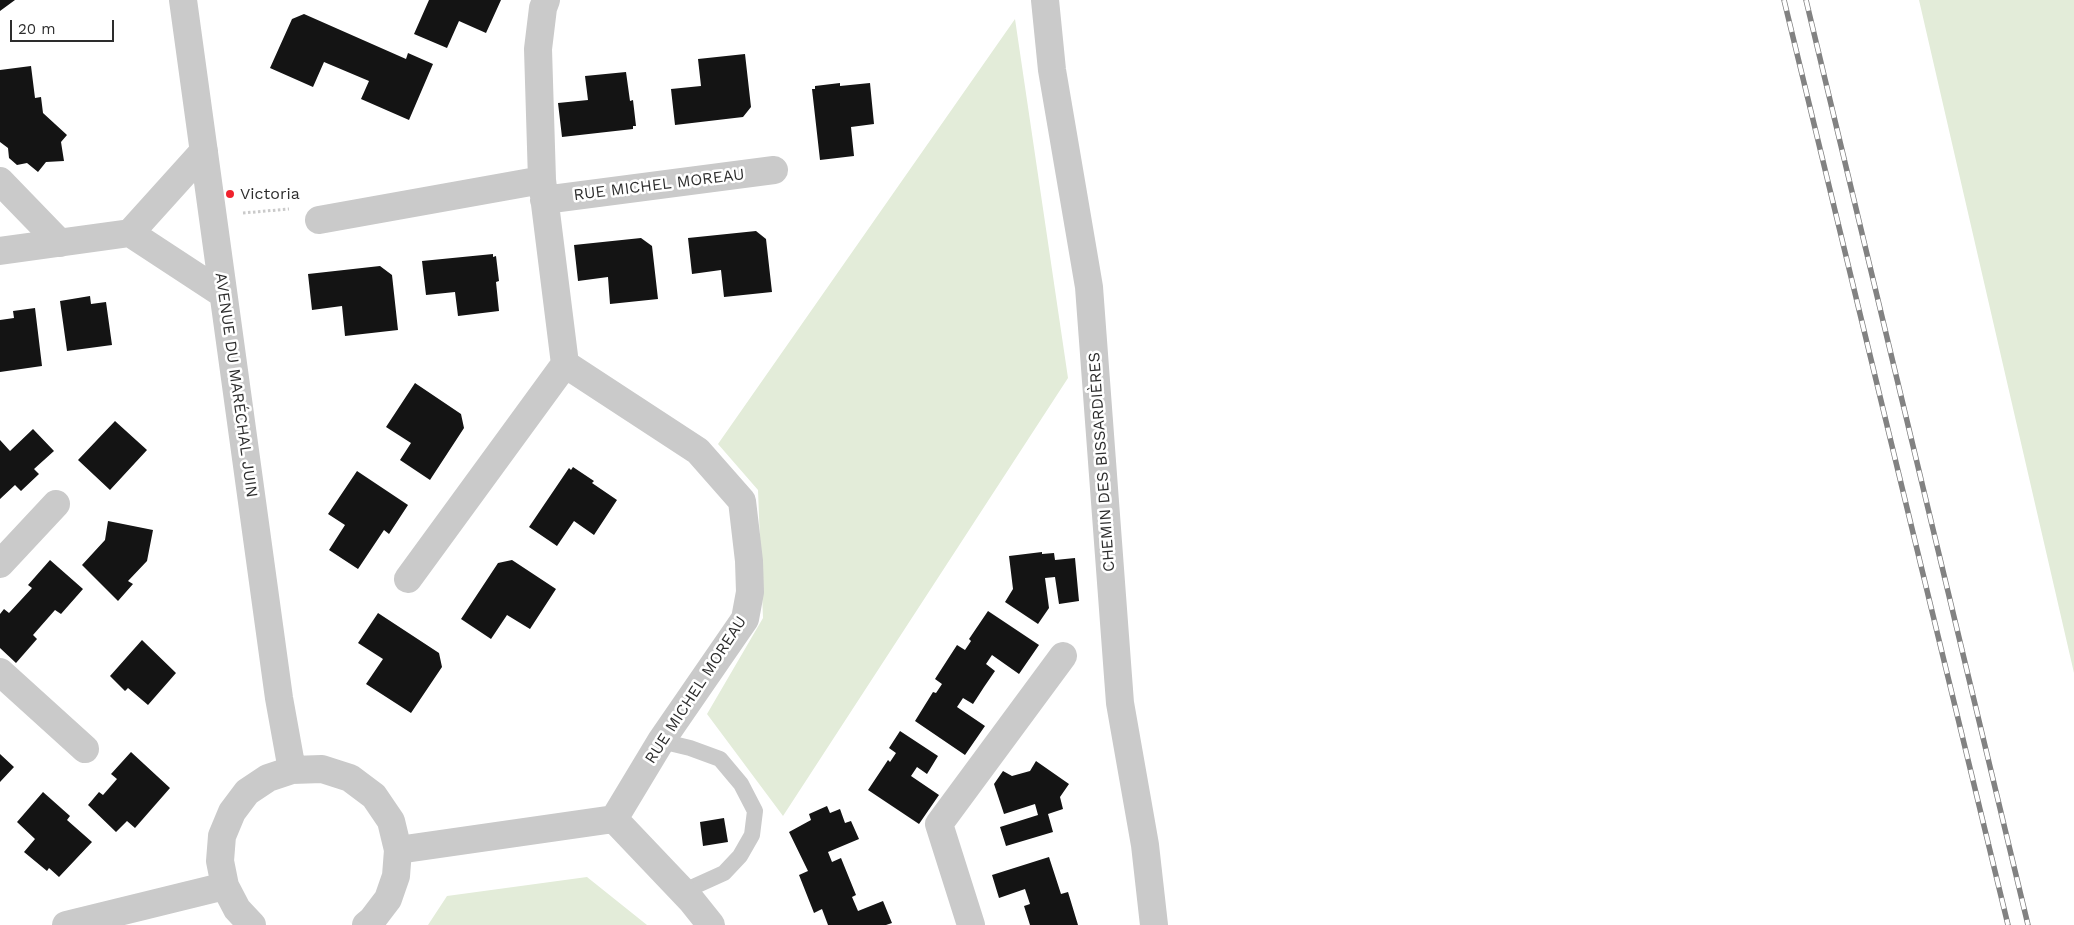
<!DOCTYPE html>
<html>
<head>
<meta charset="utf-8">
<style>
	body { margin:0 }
	#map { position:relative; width:2074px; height:925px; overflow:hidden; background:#fff; font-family:"Work Sans",sans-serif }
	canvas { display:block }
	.scale { position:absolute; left:10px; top:20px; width:104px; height:22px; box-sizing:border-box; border:2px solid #2d2d2d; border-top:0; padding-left:6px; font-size:15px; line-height:18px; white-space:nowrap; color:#2d2d2d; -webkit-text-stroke:4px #fff; paint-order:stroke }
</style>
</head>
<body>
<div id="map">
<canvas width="2074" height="925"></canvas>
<div class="scale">20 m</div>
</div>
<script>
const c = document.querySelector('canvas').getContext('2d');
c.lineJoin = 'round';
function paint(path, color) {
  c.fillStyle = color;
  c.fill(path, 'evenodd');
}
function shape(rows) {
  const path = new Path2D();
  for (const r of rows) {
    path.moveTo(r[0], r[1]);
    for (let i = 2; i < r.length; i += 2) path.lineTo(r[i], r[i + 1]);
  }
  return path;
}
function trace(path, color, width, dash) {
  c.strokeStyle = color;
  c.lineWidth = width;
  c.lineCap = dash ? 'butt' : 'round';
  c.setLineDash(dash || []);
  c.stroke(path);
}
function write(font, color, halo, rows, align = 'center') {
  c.font = font + ' "Work Sans",sans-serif';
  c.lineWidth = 5;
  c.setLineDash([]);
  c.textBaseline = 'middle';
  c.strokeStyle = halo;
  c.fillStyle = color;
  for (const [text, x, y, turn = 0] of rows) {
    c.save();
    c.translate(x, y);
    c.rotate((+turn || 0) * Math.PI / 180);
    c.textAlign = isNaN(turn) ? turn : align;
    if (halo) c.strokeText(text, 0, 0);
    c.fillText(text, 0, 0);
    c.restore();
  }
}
const green = shape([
	[1919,0,2074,0,2074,673],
	[1015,19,1068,378,783,816,707,714,763,618,758,490,718,444],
	[587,877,647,925,428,925,447,896]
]);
const building = shape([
	[0,0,15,0,0,11],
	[429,0,501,0,486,33,459,21,447,48,414,34],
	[304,14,406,59,408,53,433,64,409,120,361,99,369,81,324,62,313,87,270,68,292,19],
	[745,54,751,107,743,117,675,125,671,89,701,86,698,59],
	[31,66,35,98,41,97,43,113,67,135,61,142,64,161,46,162,38,172,27,163,17,165,9,158,8,148,0,142,0,70],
	[626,72,630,101,633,100,636,126,633,126,633,129,562,137,558,103,588,100,585,76],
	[840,83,840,86,870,83,874,124,851,127,854,156,820,160,812,89,815,89,815,86],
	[756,231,766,239,772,292,724,297,721,270,692,274,688,238],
	[641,238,652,246,658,299,610,304,608,277,578,281,574,245],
	[493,254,493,257,496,256,499,281,496,282,499,311,458,316,455,292,426,295,422,261],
	[380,266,392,275,398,330,345,336,342,306,312,310,308,274],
	[90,296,91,304,106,302,112,345,67,351,60,301],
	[35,308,42,366,0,372,0,320,14,318,13,311],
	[415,383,461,414,464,428,430,480,400,460,411,443,386,427],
	[115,421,147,450,110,490,78,460],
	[33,429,54,451,34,469,39,474,21,491,15,485,0,499,0,440,10,451],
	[573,467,594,481,592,483,617,500,594,535,574,521,557,546,529,527,569,468,571,470],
	[357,471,408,505,389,534,384,530,358,569,329,550,345,525,328,514],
	[108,521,153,530,147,561,128,581,133,584,118,601,82,565,105,540],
	[1042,552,1042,554,1054,553,1055,560,1075,558,1079,601,1059,604,1055,577,1045,578,1049,608,1038,624,1005,602,1013,589,1009,556],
	[50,560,83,589,61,614,55,610,33,635,37,639,16,663,0,648,0,614,4,609,9,613,32,588,28,585],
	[512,560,556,589,530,629,507,615,491,639,461,619,498,563],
	[988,611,1039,645,1019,674,992,655,986,664,995,671,984,687,973,704,963,698,957,707,985,726,965,755,915,721,933,692,936,693,942,684,935,679,957,645,965,650,971,641,969,639],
	[378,613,439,653,442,667,411,713,366,684,383,659,358,643],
	[142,640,176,673,148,705,128,688,125,691,110,676],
	[900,731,938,756,927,774,917,767,911,776,939,795,919,824,868,790,888,760,890,762,896,753,889,748],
	[131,752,170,788,135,828,127,821,116,832,88,805,99,792,103,795,117,779,111,774],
	[0,754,14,767,0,782],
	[1036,761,1069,784,1060,797,1063,809,1048,814,1053,832,1006,846,1000,827,1038,815,1035,804,1004,814,994,784,1003,771,1012,776,1030,771],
	[43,792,70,816,67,820,92,842,59,877,49,868,47,871,24,852,35,839,17,822],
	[827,806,830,813,840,809,845,823,851,821,859,839,828,852,832,862,841,858,856,895,852,897,858,911,883,901,892,923,886,925,828,925,822,909,814,913,799,875,808,871,789,832,811,820,809,814],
	[724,818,728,842,703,846,700,822],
	[1049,857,1061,894,1068,892,1078,925,1030,925,1024,906,1030,904,1025,889,999,898,992,875]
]);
const path = shape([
	[243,213,289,209]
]);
const lane = shape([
	[661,741,690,748,720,759,741,784,755,811,752,835,740,856,724,873,682,892]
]);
const street = shape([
	[183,0,279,698,292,770],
	[1045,0,1052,70,1089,287,1120,703,1145,845,1154,925],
	[0,181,60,243],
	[544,200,774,170],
	[319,220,542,180],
	[130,233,223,294],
	[0,251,130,233,204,151],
	[0,564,56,504],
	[408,579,565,364],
	[0,672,85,749],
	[614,819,691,900,711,925],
	[398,850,614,819,661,741,745,619,750,592,749,561,742,501,698,451,565,364,542,180,538,49,543,8,546,0],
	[66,925,225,886],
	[252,925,237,909,225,886,220,861,222,836,232,812,247,792,268,778,292,770,322,769,350,778,374,796,391,821,398,850,396,876,388,899,372,920,366,925],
	[971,925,939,824,1063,656]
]);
const rail = shape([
	[1784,0,2008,925],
	[1806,0,2028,925]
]);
const markers = [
	[230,194,5,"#f0222d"]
];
const streetNames = [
	["RUE MICHEL MOREAU",659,185,-7],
	["AVENUE DU MARÉCHAL JUIN",236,385,82],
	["CHEMIN DES BISSARDIÈRES",1102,462,-94],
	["RUE MICHEL MOREAU",696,690,-57]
];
const poiNames = [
	["Victoria",240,194]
];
paint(green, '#e3ecd9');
paint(building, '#141414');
trace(path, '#cacaca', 3, [2.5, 2.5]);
trace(lane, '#cacaca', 16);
trace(street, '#cacaca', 28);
trace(rail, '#828282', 5.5);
trace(rail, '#fff', 4, [11]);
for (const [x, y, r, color] of markers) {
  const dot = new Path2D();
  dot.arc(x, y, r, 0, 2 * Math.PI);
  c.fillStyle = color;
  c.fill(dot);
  trace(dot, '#fff', 2);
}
write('16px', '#2d2d2d', '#fff', streetNames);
write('16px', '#2d2d2d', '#fff', poiNames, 'left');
</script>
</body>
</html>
